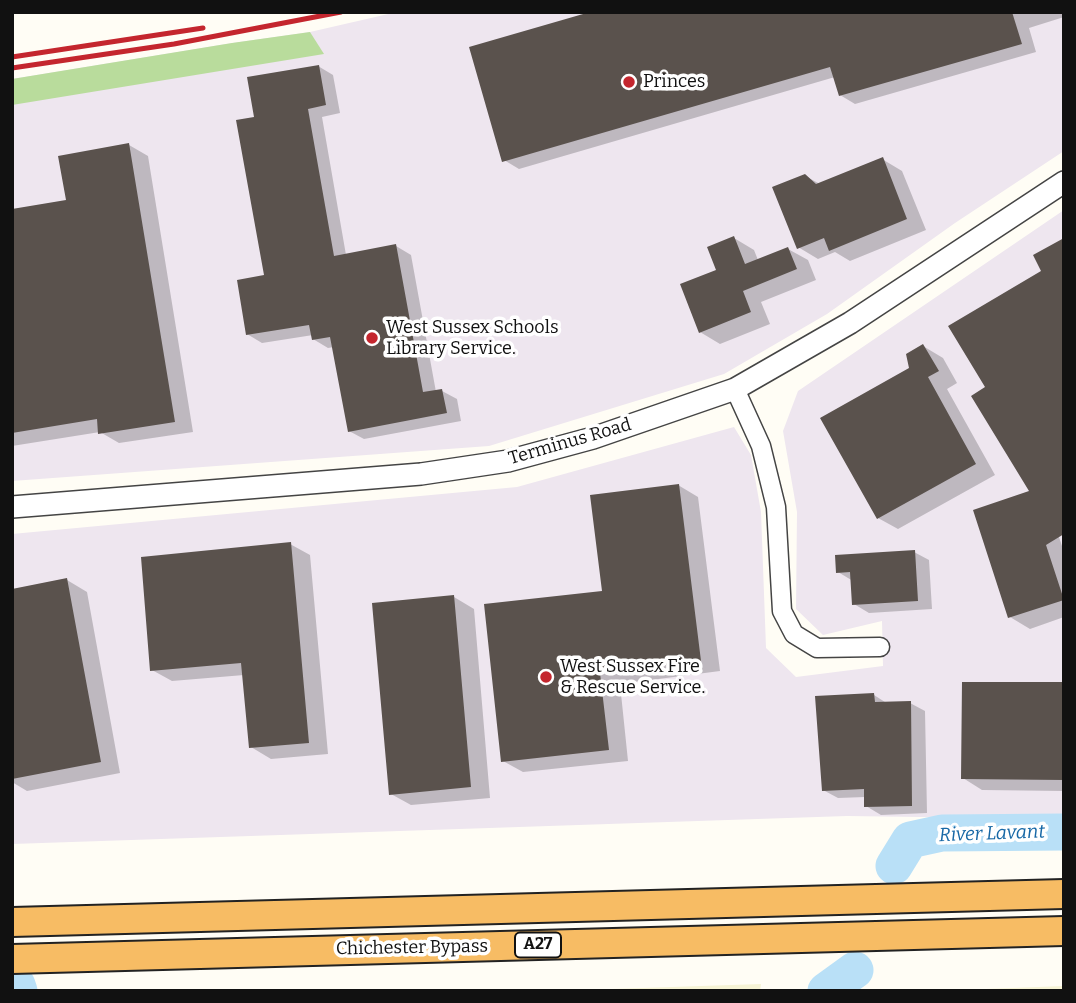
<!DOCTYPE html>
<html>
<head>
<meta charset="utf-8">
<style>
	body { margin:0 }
	#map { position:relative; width:1076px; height:1003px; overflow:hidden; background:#fffdf5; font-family:Bitter,serif }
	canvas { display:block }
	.frame { position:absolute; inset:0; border:14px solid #111; pointer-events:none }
</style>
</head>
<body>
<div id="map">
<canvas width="1076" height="1003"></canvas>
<div class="frame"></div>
</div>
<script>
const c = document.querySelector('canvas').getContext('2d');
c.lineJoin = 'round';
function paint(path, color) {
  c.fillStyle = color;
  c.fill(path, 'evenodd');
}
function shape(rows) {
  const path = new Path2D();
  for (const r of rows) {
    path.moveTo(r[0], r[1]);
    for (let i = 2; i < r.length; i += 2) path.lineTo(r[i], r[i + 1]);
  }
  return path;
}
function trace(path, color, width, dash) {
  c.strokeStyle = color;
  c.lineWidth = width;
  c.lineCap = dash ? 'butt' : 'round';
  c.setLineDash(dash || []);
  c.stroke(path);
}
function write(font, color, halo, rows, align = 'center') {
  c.font = font + ' Bitter,serif';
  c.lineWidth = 7;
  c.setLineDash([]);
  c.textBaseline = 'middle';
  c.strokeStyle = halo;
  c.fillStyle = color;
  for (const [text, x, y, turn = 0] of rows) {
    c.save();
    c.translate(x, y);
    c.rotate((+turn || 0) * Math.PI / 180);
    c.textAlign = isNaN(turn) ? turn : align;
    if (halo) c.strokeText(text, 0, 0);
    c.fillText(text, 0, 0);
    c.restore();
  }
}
const industrial = shape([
	[397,12,1064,12,1064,151,955,223,827,314,724,374,489,446,12,481,12,79,232,43,310,32],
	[1064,210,1064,819,847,816,12,844,12,534,517,487,734,427,751,455,761,512,766,648,796,677,883,666,882,621,823,635,796,609,797,512,783,431,798,391]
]);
const farmland = shape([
	[761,984,760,991,552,991],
	[1064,986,1064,991,933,991]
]);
const forest = shape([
	[310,32,324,54,12,105,12,79,232,43]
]);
const shadow = shape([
	[597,12,1064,12,1064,17,1029,28,1036,52,855,104,840,95,835,77,519,169,504,160],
	[318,66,333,75,340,113,322,117,346,255,396,246,411,255,436,392,442,391,457,399,461,421,364,439,349,431,334,347,328,348,313,339,313,335,262,343,247,334,266,277,256,118],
	[129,145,148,156,193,432,119,443,100,432,12,446,12,210,68,201],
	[882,159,902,171,926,230,850,261,835,252,818,259,798,247,805,176,820,184],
	[734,238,754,250,758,260,788,249,808,260,816,280,761,302,770,324,720,344,700,332,718,271],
	[1044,271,1048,504,1064,552,1064,617,1030,629,1010,617,1031,492,987,388],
	[923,346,943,358,957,383,947,389,995,475,898,529,878,518,911,369],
	[678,485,698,497,720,671,620,684,628,761,523,772,503,761],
	[290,544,310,555,328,754,271,759,251,747,244,675,172,681,152,670],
	[914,552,929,560,932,609,869,613,854,604,853,581,838,572],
	[67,580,87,592,120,773,27,791,12,782,12,591],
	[454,597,474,609,490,798,411,805,391,794],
	[1064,684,1064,791,982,790,963,778],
	[874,695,888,704,910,703,925,711,927,813,881,815,866,806,865,797,838,798,823,790]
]);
const river = shape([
	[894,866,910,840,942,833,1064,832],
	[17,985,19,991],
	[826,991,855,970]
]);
const building = shape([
	[590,12,1012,12,1022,44,839,96,830,67,502,162,469,47],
	[319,65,326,105,308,109,334,256,396,244,423,392,442,389,447,413,348,432,330,337,312,340,309,325,246,335,237,280,264,275,236,120,254,117,247,77],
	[129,143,175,422,98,434,97,419,12,433,12,209,66,200,58,156],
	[883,157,907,219,829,251,824,238,797,249,772,187,805,174,816,184],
	[734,236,745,264,788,247,797,269,743,291,751,312,699,333,680,284,716,270,707,247],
	[1064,238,1064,534,1046,545,1064,600,1008,618,973,510,1029,491,971,396,985,387,948,326,1041,271,1033,255],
	[923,344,939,371,928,377,976,464,877,519,820,418,909,368,906,354],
	[679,484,701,661,600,673,609,750,501,762,484,604,602,591,590,495],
	[291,542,309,743,249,748,241,663,150,671,141,557],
	[915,550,918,601,852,605,850,572,836,573,835,555],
	[67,578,101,762,12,779,12,589],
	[454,595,471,787,389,795,372,603],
	[962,682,1064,682,1064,780,961,779],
	[874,693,875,702,911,701,912,806,864,807,864,789,822,791,815,696]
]);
const minor = shape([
	[735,389,761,446,776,507,782,611,794,634,817,648,880,647]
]);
const tertiary = shape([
	[12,507,421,474,508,461,593,438,735,389,850,323,1064,182]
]);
const trunk = shape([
	[12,922,1064,894],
	[12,959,1064,931]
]);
const rail = shape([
	[12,57,203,28],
	[12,68,174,44,341,12]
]);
const markers = [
	[629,82,7,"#c4262e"],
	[372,338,7,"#c4262e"],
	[546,677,7,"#c4262e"]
];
const shields = [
	[538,945,46]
];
const shieldNames = [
	["A27",538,945]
];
const poiNames = [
	["Princes",643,82],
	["West Sussex Schools",386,328],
	["Library Service.",386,349],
	["West Sussex Fire",560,667],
	["& Rescue Service.",560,688]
];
const streetNames = [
	["Terminus Road",570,442,-16],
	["Chichester Bypass",412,948,-1]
];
const waterNames = [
	["River Lavant",992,834,-2]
];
paint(industrial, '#eee6ef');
paint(farmland, '#f6f3d4');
paint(forest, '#b9dc9c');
paint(shadow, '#0003');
trace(river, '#b9e0f7', 37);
paint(building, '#5a524d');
trace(minor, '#444', 21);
trace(tertiary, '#444', 24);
trace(trunk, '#222', 32);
trace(minor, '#fff', 18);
trace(tertiary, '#fff', 21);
trace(trunk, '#f7bc64', 28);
trace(rail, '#c4262e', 5);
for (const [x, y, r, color] of markers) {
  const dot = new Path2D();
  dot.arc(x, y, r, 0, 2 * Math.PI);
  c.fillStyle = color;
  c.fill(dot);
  trace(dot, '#fff', 2.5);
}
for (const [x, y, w] of shields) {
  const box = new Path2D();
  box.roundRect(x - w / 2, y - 12.5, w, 25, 5);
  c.fillStyle = '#fff';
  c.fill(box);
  trace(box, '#111', 2);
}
write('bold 16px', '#111', null, shieldNames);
write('18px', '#111', '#fff', poiNames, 'left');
write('18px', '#111', '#fff', streetNames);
write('italic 19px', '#1768a6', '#fff', waterNames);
</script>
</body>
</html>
